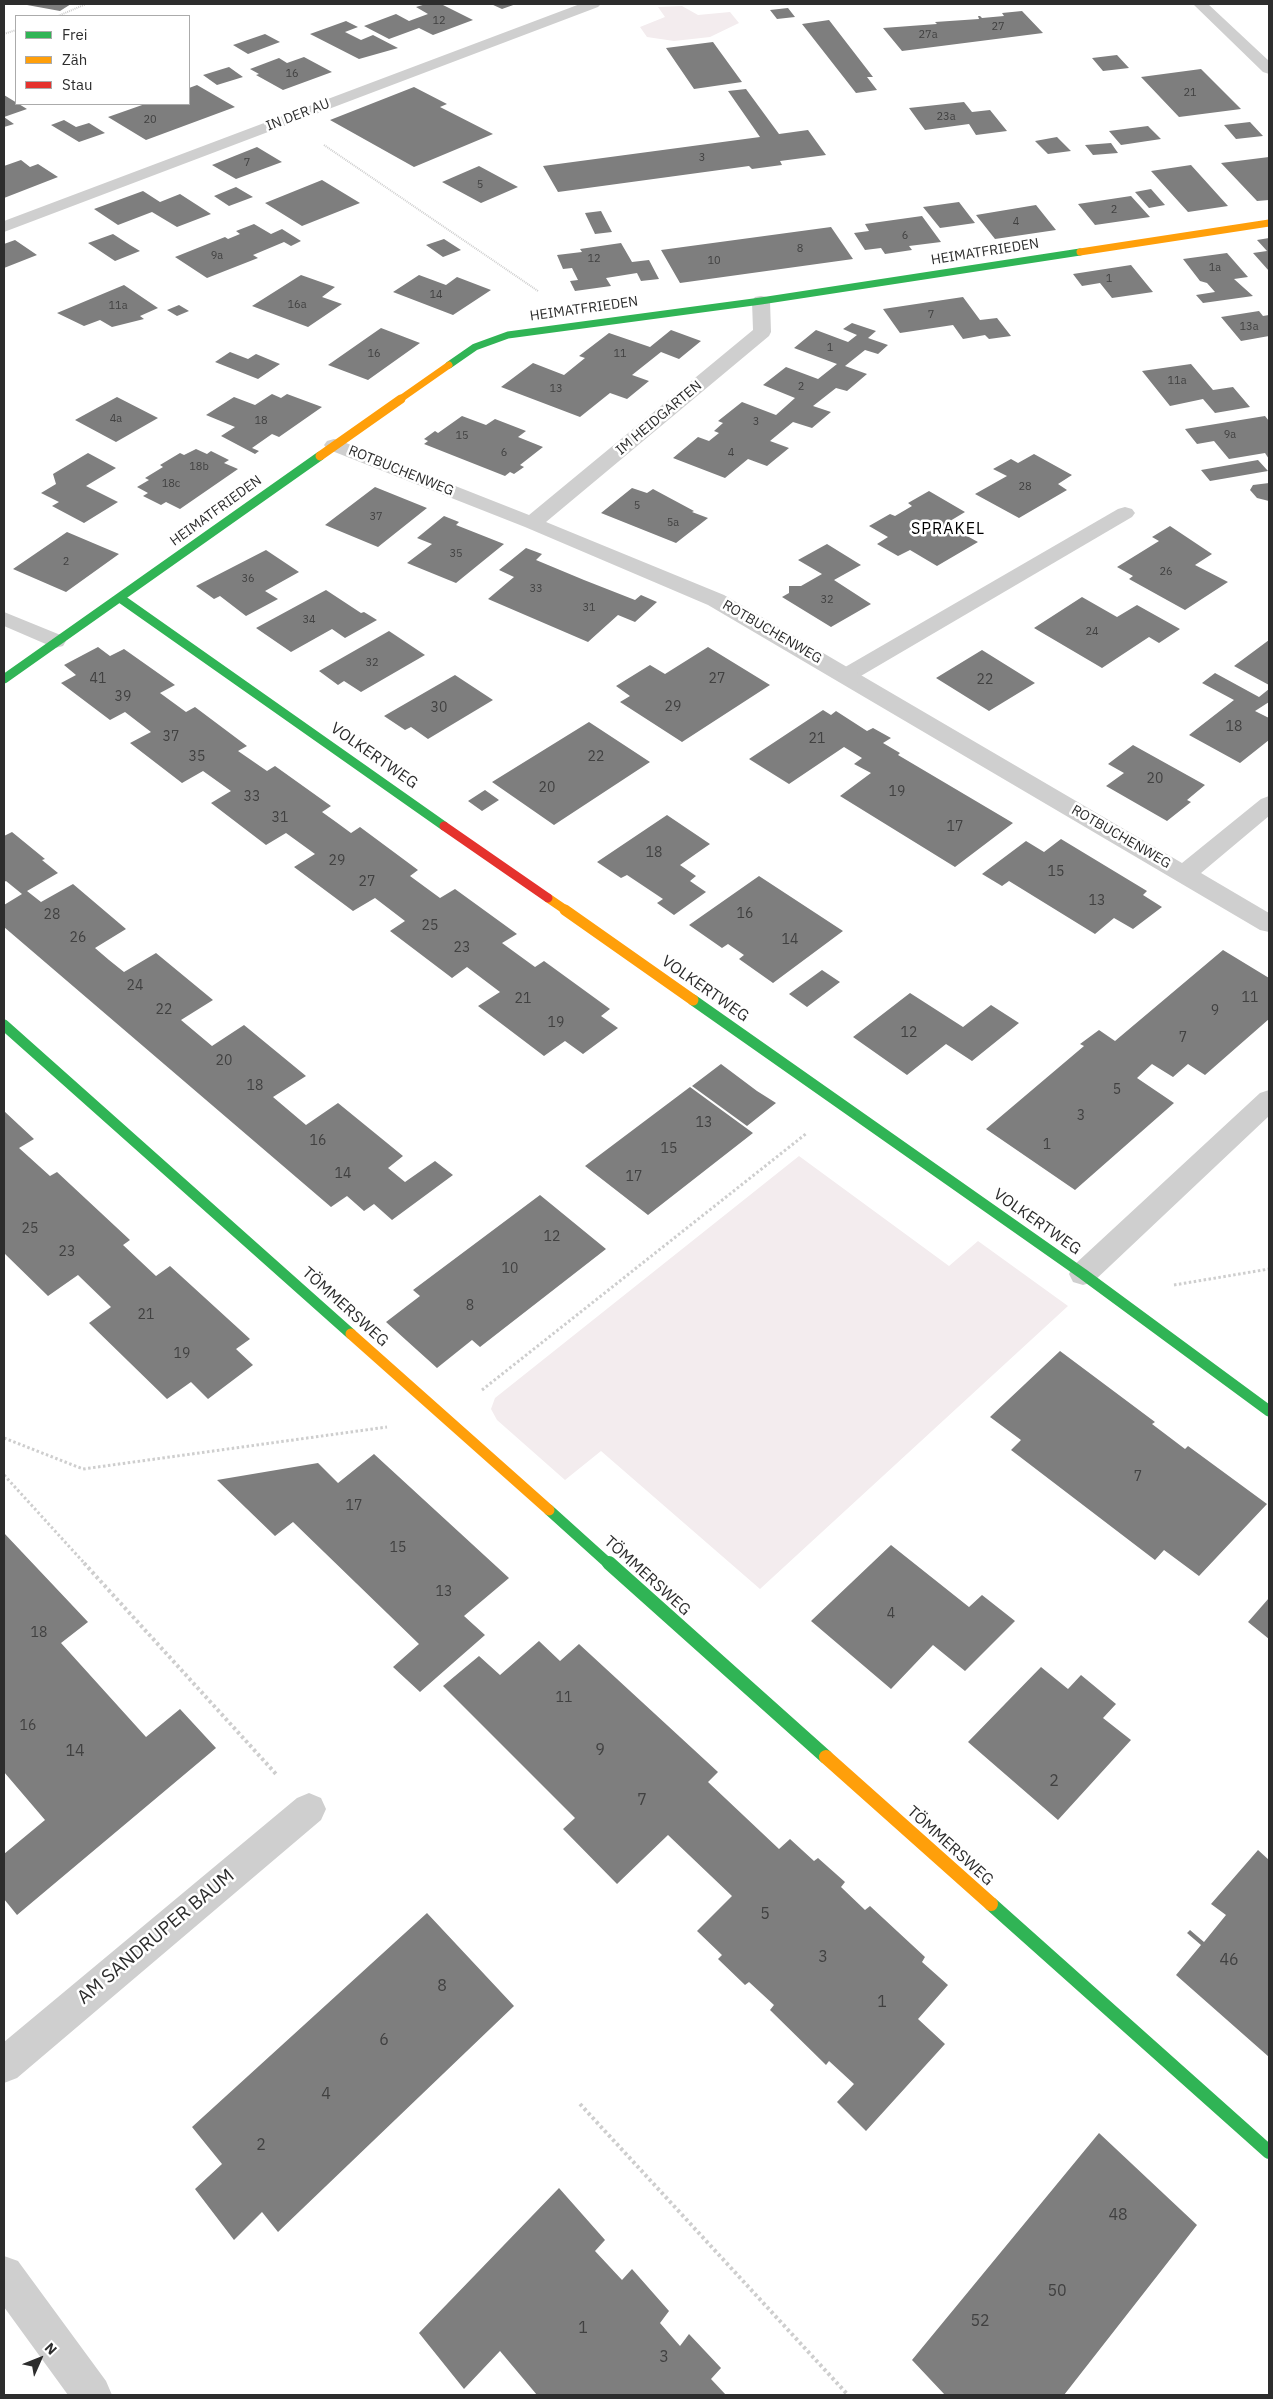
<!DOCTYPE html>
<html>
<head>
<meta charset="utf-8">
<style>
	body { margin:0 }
	#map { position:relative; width:1273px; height:2399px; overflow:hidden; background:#fff; font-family:"IBM Plex Sans",sans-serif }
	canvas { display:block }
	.frame { position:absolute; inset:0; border:5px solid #2d2d2d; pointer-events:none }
	.legend { position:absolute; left:15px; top:15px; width:175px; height:90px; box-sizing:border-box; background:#fff; border:1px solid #ababab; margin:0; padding:6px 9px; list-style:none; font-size:15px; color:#2d2d2d }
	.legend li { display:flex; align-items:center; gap:10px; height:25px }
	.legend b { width:25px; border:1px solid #ababab }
	.north { position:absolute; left:15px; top:2334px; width:50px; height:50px; -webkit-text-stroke:4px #fff; paint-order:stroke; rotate:46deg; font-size:14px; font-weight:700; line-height:20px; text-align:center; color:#2d2d2d }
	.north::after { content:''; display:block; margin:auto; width:18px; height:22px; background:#2d2d2d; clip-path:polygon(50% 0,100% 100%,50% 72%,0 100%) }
</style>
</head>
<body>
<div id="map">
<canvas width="1273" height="2399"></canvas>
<div class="frame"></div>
<ul class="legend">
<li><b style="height:6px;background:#30b455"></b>Frei</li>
<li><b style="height:6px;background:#ff9f0a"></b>Zäh</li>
<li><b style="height:6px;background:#e5322d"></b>Stau</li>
</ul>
<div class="north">N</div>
</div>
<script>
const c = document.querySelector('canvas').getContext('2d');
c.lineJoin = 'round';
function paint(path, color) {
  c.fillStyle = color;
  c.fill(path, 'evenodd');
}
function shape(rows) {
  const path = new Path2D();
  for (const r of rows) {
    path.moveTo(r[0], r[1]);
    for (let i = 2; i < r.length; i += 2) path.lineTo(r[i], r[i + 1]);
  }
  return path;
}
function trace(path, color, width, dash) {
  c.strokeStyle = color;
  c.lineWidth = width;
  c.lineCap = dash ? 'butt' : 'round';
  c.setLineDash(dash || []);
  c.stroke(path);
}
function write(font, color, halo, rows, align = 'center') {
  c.font = font + ' "IBM Plex Sans",sans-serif';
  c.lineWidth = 5;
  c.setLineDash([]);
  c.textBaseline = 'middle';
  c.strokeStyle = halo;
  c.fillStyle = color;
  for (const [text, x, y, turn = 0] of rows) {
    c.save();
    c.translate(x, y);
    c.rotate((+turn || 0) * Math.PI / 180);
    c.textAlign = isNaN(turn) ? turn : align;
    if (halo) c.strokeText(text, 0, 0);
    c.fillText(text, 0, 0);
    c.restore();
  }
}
const green = shape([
	[682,6,698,15,730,12,739,23,710,37,674,41,647,37,640,27,665,17,658,7],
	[799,1156,949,1266,978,1241,1068,1306,760,1589,601,1451,565,1480,497,1420,491,1409,495,1398]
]);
const building = shape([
	[71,4,60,11,27,5,27,4],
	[426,4,441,4,473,20,433,35,419,28,389,39,364,26,396,14,409,21,428,14,416,7],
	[491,4,516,4,502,9],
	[788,8,795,17,777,19,770,10],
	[1022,11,1043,33,902,51,883,28,937,24,935,22,979,19,978,16,980,16,982,18,1004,16,1002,13],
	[829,20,873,77,867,77,877,90,856,93,802,24],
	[346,21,358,27,345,32,361,40,373,35,398,48,359,59,310,34],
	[265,34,280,42,248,54,233,45],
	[713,42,742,82,694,89,666,48],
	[1117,55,1129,68,1103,71,1092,58],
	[304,57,332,72,283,90,256,75,259,74,250,69,279,58,287,63],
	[229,67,243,77,217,85,203,75],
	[1201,69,1241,109,1179,117,1141,77],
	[197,85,235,107,146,140,108,117,145,104,189,104,189,88],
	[414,87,447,104,440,107,493,134,414,167,330,120],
	[746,89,779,134,808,130,826,155,780,161,782,165,752,169,749,166,558,192,543,166,760,137,728,91],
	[4,95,27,109,4,117,14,124,4,127],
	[964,102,972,112,990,110,1007,131,976,135,969,124,925,130,909,108],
	[64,120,76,127,89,123,105,133,79,142,51,125],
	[1250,122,1263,136,1236,139,1224,125],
	[1148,126,1161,139,1121,145,1109,131],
	[1057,137,1071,151,1048,154,1035,141],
	[1111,143,1118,153,1093,155,1085,145],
	[257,147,282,162,236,179,212,165],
	[1269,157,1269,200,1257,201,1221,163],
	[21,160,30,167,38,164,58,177,4,198,4,166],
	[1191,165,1228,206,1188,212,1151,171],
	[479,166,518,187,481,203,442,182],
	[322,180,360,203,302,226,265,203],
	[236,187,253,197,229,206,214,196],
	[1151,189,1165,205,1149,208,1135,192],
	[143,191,160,202,180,194,211,214,177,227,152,212,118,225,94,209],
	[1131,196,1150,217,1095,225,1078,204],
	[959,202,975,223,940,228,923,207],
	[1036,205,1056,230,995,239,976,215],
	[601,211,612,232,595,234,585,213],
	[922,216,941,242,909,246,912,250,885,254,881,248,865,250,854,233,869,231,865,224],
	[254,224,271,234,282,229,301,241,291,246,284,242,253,255,258,258,207,278,175,257,225,237,228,239,240,234,236,231],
	[831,227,853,259,680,283,661,250],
	[113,234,130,245,140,251,115,261,88,243],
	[1269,238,1269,271,1253,253,1267,251,1257,240],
	[444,239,461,250,443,257,426,245],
	[15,240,37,255,4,268,4,244],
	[621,243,632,262,649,260,659,279,641,281,637,273,606,278,611,286,575,291,570,281,578,280,572,268,563,269,557,255,582,252,580,249],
	[1227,253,1248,277,1234,279,1253,296,1203,303,1196,295,1215,292,1207,283,1200,281,1183,259],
	[1131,265,1153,292,1112,298,1100,283,1082,286,1073,274],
	[301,275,335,287,322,297,342,304,308,327,252,306],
	[419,275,446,285,457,277,491,290,453,315,393,292],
	[124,285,158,308,140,316,144,319,112,327,100,320,84,326,57,313],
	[963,297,980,320,997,318,1011,336,989,339,985,335,963,339,953,325,900,333,883,309],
	[179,305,189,311,177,316,167,310],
	[1259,311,1263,316,1269,315,1269,336,1241,341,1221,317],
	[852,323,876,331,868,338,888,345,878,354,865,350,845,366,867,374,847,391,836,388,813,406,831,412,812,428,793,422,770,441,789,448,767,466,748,459,725,478,673,458,698,437,709,441,719,433,714,431,723,423,718,421,742,402,776,415,795,398,763,385,786,367,818,379,837,364,794,348,816,330,848,342,857,335,843,329],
	[381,328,420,343,368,380,328,365],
	[671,330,701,341,679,359,661,352,632,375,649,381,627,399,610,393,580,417,501,387,533,363,564,375,585,358,579,356,609,333,650,347],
	[230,352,248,359,256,354,280,364,258,379,215,362],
	[1191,364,1213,390,1233,387,1250,407,1215,413,1203,399,1170,406,1142,371],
	[272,394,281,398,287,394,322,407,279,437,272,434,252,448,259,451,255,454,221,436,235,427,206,415,234,397,255,405],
	[117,397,158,418,116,442,75,420],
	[462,416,486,425,495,419,526,431,518,437,543,447,520,465,524,467,514,474,510,472,505,476,424,444,428,441,424,439,435,431,438,433],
	[1265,416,1269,421,1269,459,1265,453,1229,459,1214,441,1197,444,1185,429],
	[196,449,207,454,211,451,229,460,224,463,238,469,180,509,166,502,161,505,143,496,148,493,137,487,149,480,145,478,163,467,160,465,180,453,184,455],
	[88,453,116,468,86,486,118,502,84,523,52,506,59,502,41,493,56,484,53,474],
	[1034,454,1072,475,1058,484,1067,490,1019,518,975,494,1007,476,993,469,1011,459,1018,463],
	[1258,460,1268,471,1210,481,1201,470],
	[1269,483,1269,501,1257,498,1250,490,1253,485],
	[375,487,427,508,378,547,325,525],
	[632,488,647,493,653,489,694,511,692,512,708,518,676,543,601,513],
	[929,491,965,512,945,524,978,542,937,566,910,550,898,556,877,544,888,537,869,526,890,514,895,516,912,506,908,503],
	[444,516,459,522,456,525,504,544,456,583,407,563,432,544,417,538],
	[1170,526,1212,554,1195,565,1228,582,1185,610,1129,579,1133,576,1117,567,1159,541,1152,537],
	[67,532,119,554,66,592,13,569],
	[827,544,861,565,834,580,871,604,831,627,782,597,789,593,789,586,801,586,822,574,798,560],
	[526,548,542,554,536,560,584,580,635,600,641,595,657,602,635,622,618,615,588,642,488,599,514,577,499,570],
	[266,550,299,572,265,591,278,599,246,616,220,596,214,599,196,586],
	[326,590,361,613,364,612,377,620,345,638,332,629,291,652,256,628],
	[1082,597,1117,617,1137,605,1180,629,1159,643,1149,637,1102,668,1034,628],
	[389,631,425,655,361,692,344,681,338,685,319,671],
	[1269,640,1269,685,1234,666],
	[98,647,110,656,124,649,175,685,160,693,186,712,195,707,247,746,238,751,267,771,275,766,331,806,322,812,336,822,351,833,360,827,418,870,410,876,440,898,455,889,517,934,502,943,535,967,544,961,610,1009,601,1016,618,1028,583,1054,565,1041,544,1056,478,1006,500,992,467,967,452,978,390,931,405,921,375,898,353,911,294,867,315,854,286,833,266,845,211,803,231,791,203,771,182,783,130,743,151,732,125,712,110,720,61,683,76,675,64,665],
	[708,647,770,685,682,742,620,702,630,696,616,686,650,665,665,674],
	[982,650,1035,683,989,711,936,678],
	[1215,673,1259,697,1269,689,1269,702,1255,711,1269,718,1269,740,1240,763,1189,735,1234,700,1202,683],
	[455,675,493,700,428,739,411,727,405,730,384,716],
	[823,710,831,715,836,711,867,731,873,728,891,738,883,743,900,753,898,755,1013,823,955,867,840,796,871,773,854,764,862,758,844,747,789,784,749,759],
	[589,722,650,762,554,825,492,782],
	[1133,745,1205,785,1187,800,1191,802,1167,821,1106,786,1124,773,1108,764],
	[485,790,499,800,482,811,468,801],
	[667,815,710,844,680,865,696,876,690,881,706,892,674,915,657,903,663,899,627,875,621,878,597,862],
	[12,832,45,859,42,860,58,873,27,891,41,902,73,884,126,929,95,948,109,960,124,972,156,953,213,1000,181,1020,212,1046,244,1025,306,1076,273,1097,306,1125,338,1103,403,1156,388,1168,405,1182,435,1161,453,1175,392,1220,374,1204,364,1211,347,1196,331,1207,4,927,4,905,22,894,6,881,4,882,4,836],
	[1061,839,1147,891,1143,895,1162,907,1133,929,1114,918,1095,934,1009,881,1002,886,982,874,1026,841,1044,852],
	[759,876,843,931,773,983,739,959,744,955,728,944,722,948,689,925],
	[1223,950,1269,978,1269,1019,1205,1075,1188,1064,1173,1077,1152,1064,1137,1078,1174,1103,1075,1190,986,1129,1084,1046,1080,1044,1099,1030,1115,1041],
	[822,970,840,982,807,1007,789,994],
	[910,993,963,1027,991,1005,1019,1023,972,1061,946,1044,907,1075,853,1037],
	[721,1064,757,1091,776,1103,747,1126,692,1086],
	[690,1087,753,1133,648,1215,585,1166],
	[4,1111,34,1139,19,1148,50,1176,57,1172,130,1240,123,1245,156,1276,170,1266,250,1339,236,1349,253,1365,208,1399,191,1382,167,1399,89,1323,111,1307,78,1275,48,1296,4,1253],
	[540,1195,606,1249,480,1347,472,1340,437,1368,386,1322,420,1296,413,1290],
	[1060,1351,1155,1422,1152,1424,1185,1449,1188,1446,1267,1504,1199,1576,1164,1550,1155,1560,1011,1450,1021,1440,990,1417],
	[374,1454,509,1578,464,1616,485,1635,420,1692,393,1667,419,1644,293,1522,275,1536,217,1480,318,1463,338,1483],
	[4,1533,88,1622,61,1643,146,1737,180,1709,216,1748,17,1915,4,1899,4,1854,45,1820,4,1772],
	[891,1545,969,1607,982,1595,1015,1621,965,1671,933,1645,891,1689,811,1621],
	[1269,1598,1269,1639,1248,1622],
	[539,1641,560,1661,579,1644,718,1772,708,1782,779,1849,790,1839,814,1861,818,1858,845,1882,841,1887,865,1910,870,1906,925,1957,922,1962,948,1985,918,2019,945,2044,866,2131,837,2102,854,2084,829,2061,826,2065,770,2010,774,2005,749,1982,745,1985,718,1959,722,1955,697,1931,732,1896,668,1835,617,1884,563,1829,575,1818,443,1686,479,1656,500,1675],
	[1041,1667,1068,1689,1081,1675,1116,1704,1103,1718,1131,1740,1058,1820,968,1742],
	[1258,1850,1269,1860,1269,2057,1176,1975,1201,1945,1187,1933,1190,1930,1204,1942,1226,1915,1211,1904],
	[427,1913,514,2006,278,2232,262,2212,234,2240,195,2189,222,2164,192,2127],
	[1099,2133,1197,2225,1064,2395,945,2395,912,2360],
	[559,2188,605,2240,595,2251,622,2280,632,2269,669,2311,660,2323,680,2346,689,2334,721,2368,711,2379,726,2395,537,2395,500,2351,464,2389,419,2333]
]);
const pathFar2 = shape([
	[58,16,86,4],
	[4,34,16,30],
	[324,145,538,291]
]);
const pathFar1 = shape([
	[1174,1285,1269,1269],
	[482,1390,807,1133],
	[4,1438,83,1469,387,1427],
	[4,1475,86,1565]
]);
const path = shape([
	[84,1563,276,1774],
	[580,2104,848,2395]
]);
const lane = shape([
	[1125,507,1132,509,1135,513,1132,517,854,680,847,682,840,680,836,675,840,670,1118,509,1125,507]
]);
const street = shape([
	[580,4,601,4,598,7,4,232,4,221,580,4],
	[1193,4,1208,4,1269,61,1269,74,1263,72,1193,4],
	[761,296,767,297,770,301,771,332,769,336,546,522,724,595,1182,863,1261,799,1269,796,1269,816,1201,873,1269,913,1269,932,1260,930,708,605,525,527,327,449,324,445,327,441,334,439,341,441,529,515,753,330,752,301,755,297,761,296],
	[4,612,63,636,66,641,63,646,55,648,4,626,4,612],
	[1269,1090,1269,1116,1093,1282,1083,1285,1073,1282,1069,1274,1073,1266,1260,1093,1269,1090],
	[309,1793,321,1798,326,1809,321,1820,17,2078,4,2083,4,2042,297,1798,309,1793],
	[4,2256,18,2261,106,2381,112,2395,68,2395,4,2307,4,2256]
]);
const fastFar3 = shape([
	[449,365,475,347,508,335,761,301,1080,252]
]);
const fastFar2 = shape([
	[120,598,444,826],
	[4,679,320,456]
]);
const fastFar1 = shape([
	[693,1000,1083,1274,1269,1411],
	[4,1025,351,1334],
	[549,1510,610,1565]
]);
const fast = shape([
	[609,1563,826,1757],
	[991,1904,1269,2152]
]);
const slowFar3 = shape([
	[1080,252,1269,223],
	[399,400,449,365]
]);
const slowFar2 = shape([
	[320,456,401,399],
	[548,898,567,911]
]);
const slowFar1 = shape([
	[565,910,693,1000],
	[351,1334,549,1510]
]);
const slow = shape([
	[826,1757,991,1904]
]);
const jam = shape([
	[444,826,548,898]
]);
const farNumbernames = [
	["12",439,21],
	["27",998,27],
	["27a",928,35],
	["16",292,74],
	["21",1190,93],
	["23a",946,117],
	["20",150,120],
	["3",702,158],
	["7",247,163],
	["5",480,185],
	["2",1114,210],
	["4",1016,222],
	["6",905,236],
	["8",800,249],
	["9a",217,256],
	["12",594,259],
	["10",714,261],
	["1a",1215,268],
	["1",1109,279],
	["14",436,295],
	["16a",297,305],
	["11a",118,306],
	["7",931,315],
	["13a",1249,327],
	["1",830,348],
	["16",374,354],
	["11",620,354],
	["11a",1177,381],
	["2",801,387],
	["13",556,389],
	["4a",116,419],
	["18",261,421],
	["3",756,422],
	["9a",1230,435],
	["15",462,436],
	["6",504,453],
	["4",731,453],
	["18b",199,467],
	["18c",171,484],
	["28",1025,487],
	["5",637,506],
	["37",376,517],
	["5a",673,523],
	["35",456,554],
	["2",66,562],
	["26",1166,572],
	["36",248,579],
	["33",536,589],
	["32",827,600],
	["31",589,608],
	["34",309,620],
	["24",1092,632],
	["32",372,663]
];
const farStreetnames = [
	["IN DER AU",298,115,-21],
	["HEIMATFRIEDEN",985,252,-9],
	["HEIMATFRIEDEN",584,309,-8],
	["IM HEIDGARTEN",659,418,-40],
	["ROTBUCHENWEG",401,471,22],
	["HEIMATFRIEDEN",216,511,-36],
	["ROTBUCHENWEG",772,632,30],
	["ROTBUCHENWEG",1121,837,30]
];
const numberNames = [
	["41",98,679],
	["27",717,679],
	["22",985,680],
	["39",123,697],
	["29",673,707],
	["30",439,708],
	["18",1234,727],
	["37",171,737],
	["21",817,739],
	["35",197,757],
	["22",596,757],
	["20",1155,779],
	["20",547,788],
	["19",897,792],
	["33",252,797],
	["31",280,818],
	["17",955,827],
	["18",654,853],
	["29",337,861],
	["15",1056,872],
	["27",367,882],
	["13",1097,901],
	["16",745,914],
	["28",52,915],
	["25",430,926],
	["26",78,938],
	["14",790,940],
	["23",462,948],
	["24",135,986],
	["11",1250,998],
	["21",523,999],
	["22",164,1010],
	["9",1215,1011],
	["19",556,1023],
	["12",909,1033],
	["7",1183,1038],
	["20",224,1061],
	["18",255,1086],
	["5",1117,1090],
	["3",1081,1116],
	["13",704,1123],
	["16",318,1141],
	["1",1047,1145],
	["15",669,1149],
	["14",343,1174],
	["17",634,1177],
	["25",30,1229],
	["12",552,1237],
	["23",67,1252],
	["10",510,1269],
	["8",470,1306],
	["21",146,1315],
	["19",182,1354],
	["7",1138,1477],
	["17",354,1506],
	["15",398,1548],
	["13",444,1592],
	["4",891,1614],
	["18",39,1633],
	["11",564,1698],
	["16",28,1726]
];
const farQuarternames = [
	["SPRAKEL",948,529]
];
const streetNames = [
	["VOLKERTWEG",374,756,35],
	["VOLKERTWEG",705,989,35],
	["VOLKERTWEG",1037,1222,35],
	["TÖMMERSWEG",345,1307,42],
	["TÖMMERSWEG",647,1576,42],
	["TÖMMERSWEG",950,1846,42]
];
const nearNumbernames = [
	["9",600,1750],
	["14",75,1751],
	["2",1054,1781],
	["7",642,1800],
	["5",765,1914],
	["3",823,1957],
	["46",1229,1960],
	["8",442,1986],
	["1",882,2002],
	["6",384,2040],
	["4",326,2094],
	["2",261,2145],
	["48",1118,2215],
	["50",1057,2291],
	["52",980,2321],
	["1",583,2328],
	["3",664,2357]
];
const nearStreetnames = [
	["AM SANDRUPER BAUM",156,1937,-40]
];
paint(green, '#f3ecee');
paint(building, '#7e7e7e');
trace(pathFar2, '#cecece', 2, [1, 1]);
trace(pathFar1, '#cecece', 3, [2.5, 2.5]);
trace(path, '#cecece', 4, [3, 3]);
paint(lane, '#cfcfcf');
paint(street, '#cfcfcf');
trace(fastFar3, '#30b455', 7);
trace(fastFar2, '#30b455', 9);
trace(fastFar1, '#30b455', 11);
trace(fast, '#30b455', 14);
trace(slowFar3, '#ff9f0a', 7);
trace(slowFar2, '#ff9f0a', 9);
trace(slowFar1, '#ff9f0a', 11);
trace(slow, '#ff9f0a', 14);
trace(jam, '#e5322d', 9);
write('11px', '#414141', null, farNumbernames);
write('14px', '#2d2d2d', '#fff', farStreetnames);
write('14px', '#414141', null, numberNames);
c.letterSpacing = '1px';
write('16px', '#000', '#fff', farQuarternames);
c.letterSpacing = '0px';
write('16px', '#2d2d2d', '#fff', streetNames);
write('16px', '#414141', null, nearNumbernames);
write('19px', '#2d2d2d', '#fff', nearStreetnames);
</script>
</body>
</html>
